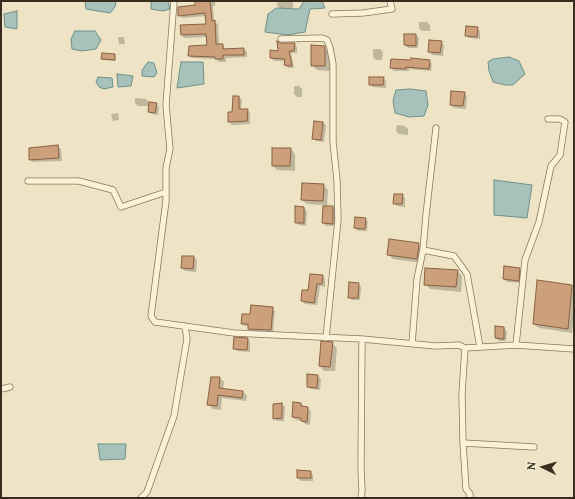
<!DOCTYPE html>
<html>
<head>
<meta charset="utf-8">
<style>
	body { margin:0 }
	#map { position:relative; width:575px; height:499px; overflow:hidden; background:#eee4c5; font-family:Lora,serif }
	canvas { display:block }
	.frame { position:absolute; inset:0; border:2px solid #392d1f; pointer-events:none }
	.north { position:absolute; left:523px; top:447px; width:40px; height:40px; -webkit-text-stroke:3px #f6eed4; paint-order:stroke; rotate:275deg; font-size:11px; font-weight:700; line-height:16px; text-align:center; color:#392d1f }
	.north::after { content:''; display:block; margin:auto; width:14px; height:18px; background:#392d1f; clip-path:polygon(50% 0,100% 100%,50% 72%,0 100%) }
</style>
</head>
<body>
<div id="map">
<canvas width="575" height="499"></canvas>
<div class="frame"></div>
<div class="north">N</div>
</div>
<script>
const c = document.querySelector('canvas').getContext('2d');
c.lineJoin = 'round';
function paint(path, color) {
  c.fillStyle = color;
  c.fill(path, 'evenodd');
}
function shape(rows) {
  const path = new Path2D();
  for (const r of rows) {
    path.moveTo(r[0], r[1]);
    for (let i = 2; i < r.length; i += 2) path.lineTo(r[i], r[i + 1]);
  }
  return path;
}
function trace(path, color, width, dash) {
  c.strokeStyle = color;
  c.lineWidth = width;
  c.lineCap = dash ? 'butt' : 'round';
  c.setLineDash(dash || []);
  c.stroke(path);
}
const water = shape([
	[85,1,116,1,115,7,110,13,86,9,85,1],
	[151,1,168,1,170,9,163,11,151,9,151,1],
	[304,1,322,1,325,8,310,9,305,32,287,35,265,32,268,14,276,8,299,9,304,1],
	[17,11,17,29,5,27,4,14,17,11],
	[75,31,95,31,101,40,96,49,82,51,72,49,71,39,75,31],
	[509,57,519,61,525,74,513,85,505,85,493,82,489,71,488,62,493,59,509,57],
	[148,62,154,63,157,73,154,77,142,76,142,70,148,62],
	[181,62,203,62,204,84,177,88,181,62],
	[117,74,133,76,131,86,118,87,117,74],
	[98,77,112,78,113,87,104,89,99,87,96,82,98,77],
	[410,89,426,91,428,105,424,116,409,117,395,113,393,101,396,90,410,89],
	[494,180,532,185,527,218,494,215,494,180],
	[98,444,126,444,125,459,100,460,98,444]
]);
const shadow = shape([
	[196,1,215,1,215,6,213,6,214,22,218,24,219,45,223,45,226,50,244,49,247,52,247,57,226,58,226,62,219,62,216,59,192,58,189,56,208,46,207,37,184,38,182,35,207,25,206,16,182,18,179,15,196,6],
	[278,1,293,1,293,8,280,8,277,5],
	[419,22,427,22,430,25,430,31,422,31,419,28],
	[477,28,480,31,480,39,469,38,466,35],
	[416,35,419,38,418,48,408,48,405,45],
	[118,37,124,37,125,44,119,44],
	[441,42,444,45,443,56,432,55,429,52],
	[294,44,297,47,297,53,291,53,294,68,288,68,285,65,286,61,274,61,271,58,279,52],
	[324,47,329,52,330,71,317,70,312,65],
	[373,49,380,49,383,52,382,60,376,60,373,57],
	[115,55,116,61,104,60,102,59],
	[429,61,432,64,431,71,409,69,409,71,394,71,391,68],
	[383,78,386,81,386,88,373,87,370,84],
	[294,86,299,86,302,89,302,97,297,97,294,94],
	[464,93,467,96,466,109,454,108,451,105],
	[239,97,242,100,241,110,247,110,250,113,250,124,232,125,229,122],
	[135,98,146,99,149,103,156,104,159,107,158,115,152,114,149,111,149,106,138,106,135,103],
	[118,113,119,120,113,121,111,114],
	[315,122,323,122,326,126,324,142,316,141,313,138],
	[397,125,405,126,408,129,408,135,399,134,396,131],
	[58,146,61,149,62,161,33,162,30,159],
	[291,149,295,154,295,171,277,170,273,165],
	[323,185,328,190,327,207,333,207,336,210,335,226,326,226,323,223,324,205,307,204,302,200],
	[402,195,405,198,405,207,397,206,394,203],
	[304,208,307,211,306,226,299,225,296,222],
	[365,219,368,222,367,231,358,231,355,228],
	[418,244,423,249,421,263,393,259,388,254],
	[194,257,197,260,196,272,185,271,182,268],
	[519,269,522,272,521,283,507,282,504,279],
	[457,271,462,276,461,292,430,289,425,284],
	[322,276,325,279,325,287,320,286,317,305,305,304,302,301],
	[358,284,361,287,360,300,352,300,349,297],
	[572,285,574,288,574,317,572,333,539,328,534,324],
	[272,308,275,311,273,333,252,332,249,329,249,326,244,326,242,323,251,315],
	[504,328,507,331,506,341,499,341,496,338],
	[247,339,250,342,250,352,237,351,234,348],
	[332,343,337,348,335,371,324,371,320,366],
	[308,375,318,376,321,379,320,390,311,389,308,386],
	[212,378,220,378,224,382,223,390,243,391,247,396,246,401,222,398,221,410,213,409,208,404],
	[282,404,285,407,284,421,277,421,274,418],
	[301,404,311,411,310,425,305,424,302,421,296,420,293,417],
	[310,472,313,475,313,481,301,481,298,478]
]);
const building = shape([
	[195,1,210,1,212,21,215,20,216,44,223,44,223,49,244,48,244,55,223,55,223,59,215,59,215,57,188,56,189,46,207,45,206,34,181,35,180,25,206,24,205,13,178,16,178,7,195,5,195,1],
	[466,26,478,27,477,37,465,36,466,26],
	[404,34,416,34,416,46,404,45,404,34],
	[429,40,442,41,440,53,428,52,429,40],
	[277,41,281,43,295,43,294,51,289,51,292,66,284,65,285,59,270,58,270,50,278,51,277,41],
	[311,45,325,46,325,66,311,66,311,45],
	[102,53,115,54,115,60,101,59,102,53],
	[411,58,430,60,429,69,406,67,406,69,390,68,391,59,411,60,411,58],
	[369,77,384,77,383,85,369,85,369,77],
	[451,91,465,92,463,106,450,105,451,91],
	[233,96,239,96,239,109,248,109,247,121,228,122,228,112,232,112,233,96],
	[149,102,157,103,155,113,148,112,149,102],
	[314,121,323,122,321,140,312,139,314,121],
	[58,145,59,158,29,160,29,148,58,145],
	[272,148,291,148,290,166,272,166,272,148],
	[302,183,324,184,323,201,301,200,302,183],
	[394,194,403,194,402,204,393,204,394,194],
	[295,206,304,207,304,223,295,223,295,206],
	[323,206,333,206,333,224,322,223,323,206],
	[355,217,366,218,365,229,354,228,355,217],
	[389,239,419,243,417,259,387,255,389,239],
	[182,256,194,256,193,269,181,268,182,256],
	[504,266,520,268,519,281,503,279,504,266],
	[425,268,458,270,456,287,424,285,425,268],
	[310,274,323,275,322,284,317,284,314,303,301,301,302,290,308,290,310,274],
	[537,280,572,285,568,329,533,324,537,280],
	[349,282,359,283,358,298,348,298,349,282],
	[251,305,273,307,271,330,248,329,248,324,241,324,242,314,250,314,251,305],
	[495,326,504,327,504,339,495,338,495,326],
	[234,337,248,338,247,350,233,349,234,337],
	[321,341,333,342,330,367,319,366,321,341],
	[307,374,318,375,317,388,307,387,307,374],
	[211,377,220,377,219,388,243,391,242,398,218,395,217,406,207,405,211,377],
	[293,402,301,403,301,406,308,407,307,422,301,421,301,418,292,417,293,402],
	[282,403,282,418,273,419,273,404,282,403],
	[297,470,311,471,311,478,297,478,297,470]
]);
const minor = shape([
	[174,1,166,105,170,149,166,168,166,201,151,316,155,322,234,333,362,339,436,346,459,345,465,348,516,345,574,349],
	[332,14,363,13,392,9,390,1],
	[281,39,322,38,327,40,330,48,333,64,333,142,337,180,338,220,326,338],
	[28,181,79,181,113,190,121,207,166,192],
	[423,250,454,256,467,274,480,347],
	[412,344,417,279,423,250,426,215,436,128],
	[516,345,525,260,539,222,551,166,560,155,565,122,560,119,548,119],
	[465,348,462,394,463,443,466,489,470,494,470,498],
	[1,389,10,387],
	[463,443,534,447],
	[141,498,147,492,174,416,187,339,185,326],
	[361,498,362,491,361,468,362,339]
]);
paint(water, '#a7c2bb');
trace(water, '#6d9089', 1);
paint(shadow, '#0003');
paint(building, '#cca07b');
trace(building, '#896041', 1);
trace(minor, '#89765b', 7);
trace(minor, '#f9f1d8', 5.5);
</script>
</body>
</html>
